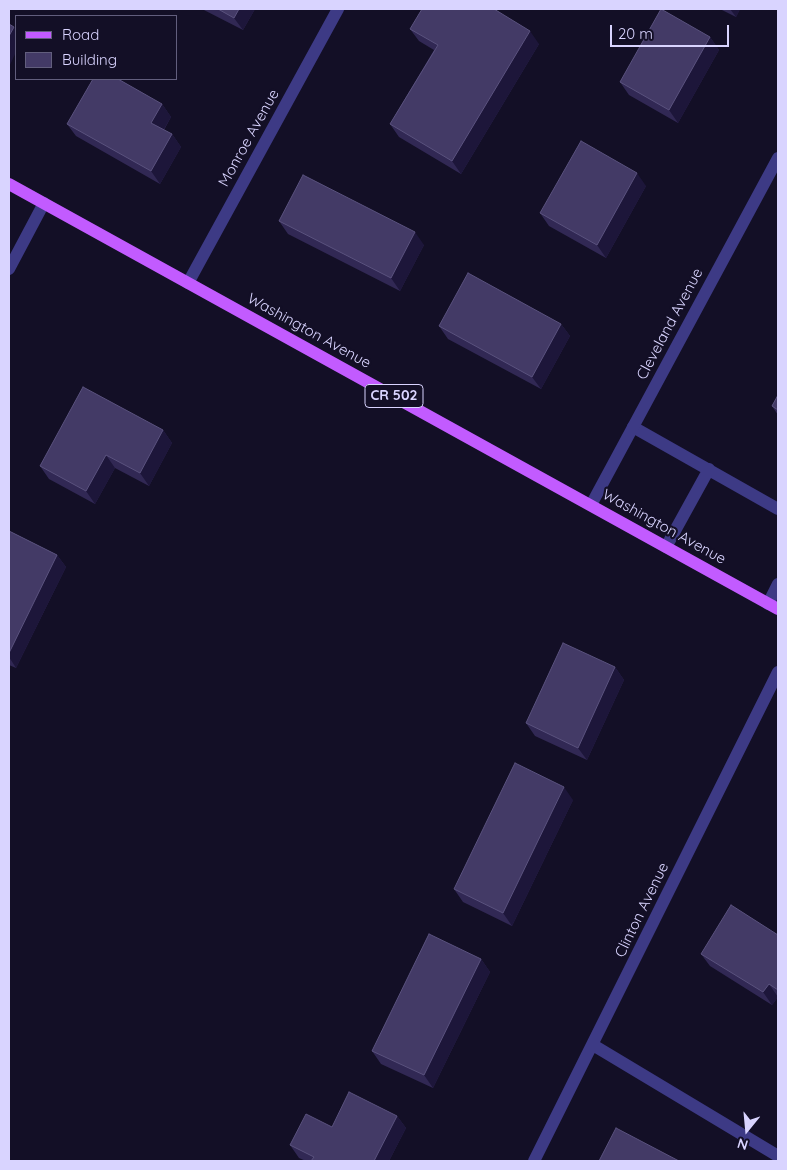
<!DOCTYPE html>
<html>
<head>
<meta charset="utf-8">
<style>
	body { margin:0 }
	#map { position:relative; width:787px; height:1170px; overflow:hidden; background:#130f26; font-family:Quicksand,sans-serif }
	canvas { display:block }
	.frame { position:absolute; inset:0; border:10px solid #d9d4ff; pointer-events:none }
	.legend { position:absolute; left:15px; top:15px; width:162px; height:65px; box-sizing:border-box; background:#130f26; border:1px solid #625e7d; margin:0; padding:6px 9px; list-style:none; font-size:15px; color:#d9d4ff }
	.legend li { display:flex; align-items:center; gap:10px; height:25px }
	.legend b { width:25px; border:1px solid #625e7d }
	.north { position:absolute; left:722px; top:1105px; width:50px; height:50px; -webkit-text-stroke:4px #130f26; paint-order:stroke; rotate:197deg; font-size:14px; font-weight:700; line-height:20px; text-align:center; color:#d9d4ff }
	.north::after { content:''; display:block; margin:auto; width:18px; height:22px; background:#d9d4ff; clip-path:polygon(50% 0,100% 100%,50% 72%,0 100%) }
	.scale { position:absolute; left:610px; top:25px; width:119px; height:22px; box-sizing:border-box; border:2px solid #d9d4ff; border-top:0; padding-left:6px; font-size:15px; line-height:18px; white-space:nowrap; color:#d9d4ff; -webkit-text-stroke:4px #130f26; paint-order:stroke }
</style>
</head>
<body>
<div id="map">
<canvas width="787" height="1170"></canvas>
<div class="frame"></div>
<ul class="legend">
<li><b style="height:6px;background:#c25bff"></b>Road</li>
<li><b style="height:14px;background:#433a66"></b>Building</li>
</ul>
<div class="north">N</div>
<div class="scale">20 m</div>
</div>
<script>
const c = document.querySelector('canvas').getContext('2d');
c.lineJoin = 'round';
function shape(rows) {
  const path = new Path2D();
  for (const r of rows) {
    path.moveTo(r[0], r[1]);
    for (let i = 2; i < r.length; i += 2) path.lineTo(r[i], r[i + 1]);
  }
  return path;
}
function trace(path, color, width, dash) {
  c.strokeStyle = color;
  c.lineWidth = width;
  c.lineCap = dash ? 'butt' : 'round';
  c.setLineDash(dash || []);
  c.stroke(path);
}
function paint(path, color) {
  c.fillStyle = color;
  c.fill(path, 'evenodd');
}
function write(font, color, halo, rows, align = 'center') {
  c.font = font + ' Quicksand,sans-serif';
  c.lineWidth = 4.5;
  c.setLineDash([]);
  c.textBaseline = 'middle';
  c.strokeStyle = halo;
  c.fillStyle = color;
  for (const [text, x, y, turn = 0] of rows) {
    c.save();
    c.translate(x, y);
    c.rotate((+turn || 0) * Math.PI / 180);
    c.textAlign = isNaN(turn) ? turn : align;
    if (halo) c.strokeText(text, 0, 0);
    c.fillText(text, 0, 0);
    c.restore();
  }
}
const lane = shape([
	[633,427,778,509],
	[666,547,709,469],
	[768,604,778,584]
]);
const street = shape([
	[9,269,44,203],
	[188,283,338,9],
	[591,505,778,158],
	[593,1045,778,1156],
	[534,1161,778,672]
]);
const primary = shape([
	[9,184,778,609]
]);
const wall = shape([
	[202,9,255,9,243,30],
	[720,9,740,9,736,17],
	[410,29,539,44,461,174,399,137,390,124,434,50,419,41],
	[710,37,719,50,678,123,629,95,620,82],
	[162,104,171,117,164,130,172,134,181,147,160,184,76,136,67,124],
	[646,186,606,258,549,226,540,213],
	[279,221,424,245,400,291,288,234],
	[561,324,570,336,541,389,448,339,439,326],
	[778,395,778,415,772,406],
	[163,430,172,443,149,486,115,468,95,504,49,479,40,466],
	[9,531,57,555,66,567,16,668,9,665],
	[615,667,624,680,587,760,535,736,526,723],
	[573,800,512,926,463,902,454,889],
	[778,935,778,997,772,1005,710,966,701,954],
	[481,959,490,972,433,1088,381,1064,372,1051],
	[397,1116,406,1128,389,1161,306,1161,299,1158,290,1145,332,1127]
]);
const shadedWall = shape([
	[239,9,255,9,243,30,234,18],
	[730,9,740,9,736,17],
	[14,27,16,30,16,52,9,67,9,36],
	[530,31,539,44,461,174,452,161],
	[710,37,719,50,678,123,669,110],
	[162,104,171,117,160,136,151,123],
	[172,134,181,147,160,184,151,171],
	[637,173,646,186,606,258,597,245],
	[415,232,424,245,400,291,391,278],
	[561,324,570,336,541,389,532,377],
	[163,430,172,443,149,486,140,473],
	[106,455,115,468,95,504,86,491],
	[57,555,66,567,16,668,9,657,9,653],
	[615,667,624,680,587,760,578,748],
	[564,787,573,800,512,926,503,913],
	[481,959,490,972,433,1088,424,1075],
	[769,984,778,997,772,1005,763,992],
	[397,1116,406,1128,389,1161,374,1161]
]);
const building = shape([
	[218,9,239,9,234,18,218,9],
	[422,9,494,9,530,31,452,161,390,124,438,45,410,29,422,9],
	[661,9,710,37,669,110,620,82,661,9],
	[9,24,14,27,9,36,9,24],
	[93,79,118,79,162,104,151,123,172,134,151,171,67,124,93,79],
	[581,141,637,173,597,245,540,213,581,141],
	[303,175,415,232,391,278,279,221,303,175],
	[468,273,561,324,532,377,439,326,468,273],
	[83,387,163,430,140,473,106,455,86,491,40,466,83,387],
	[778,395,778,410,772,406,778,395],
	[9,531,57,555,9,653,9,531],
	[563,643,615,667,578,748,526,723,563,643],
	[515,763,564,787,503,913,454,889,515,763],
	[731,905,778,935,778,990,769,984,763,992,701,954,731,905],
	[429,934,481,959,424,1075,372,1051,429,934],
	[349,1092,397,1116,374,1161,311,1161,314,1157,290,1145,306,1114,332,1127,349,1092],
	[616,1128,679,1161,599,1161,616,1128]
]);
const shields = [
	[394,396,58]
];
const shieldNames = [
	["CR 502",394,396]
];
const streetNames = [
	["Monroe Avenue",249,138,-61],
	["Cleveland Avenue",670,324,-62],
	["Washington Avenue",309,331,29],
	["Washington Avenue",664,527,29],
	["Clinton Avenue",642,910,-64]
];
trace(lane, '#3d3a85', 12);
trace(street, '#3d3a85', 12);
trace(primary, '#c25bff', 12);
paint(wall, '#312854');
paint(shadedWall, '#1d163a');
paint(building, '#433a66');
trace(building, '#5a527e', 1);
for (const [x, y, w] of shields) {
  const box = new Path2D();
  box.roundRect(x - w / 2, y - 11.5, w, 23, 4);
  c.fillStyle = '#130f26';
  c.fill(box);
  trace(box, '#d9d4ff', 1);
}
write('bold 14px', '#d9d4ff', null, shieldNames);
write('15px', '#d9d4ff', '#130f26', streetNames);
</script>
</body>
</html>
